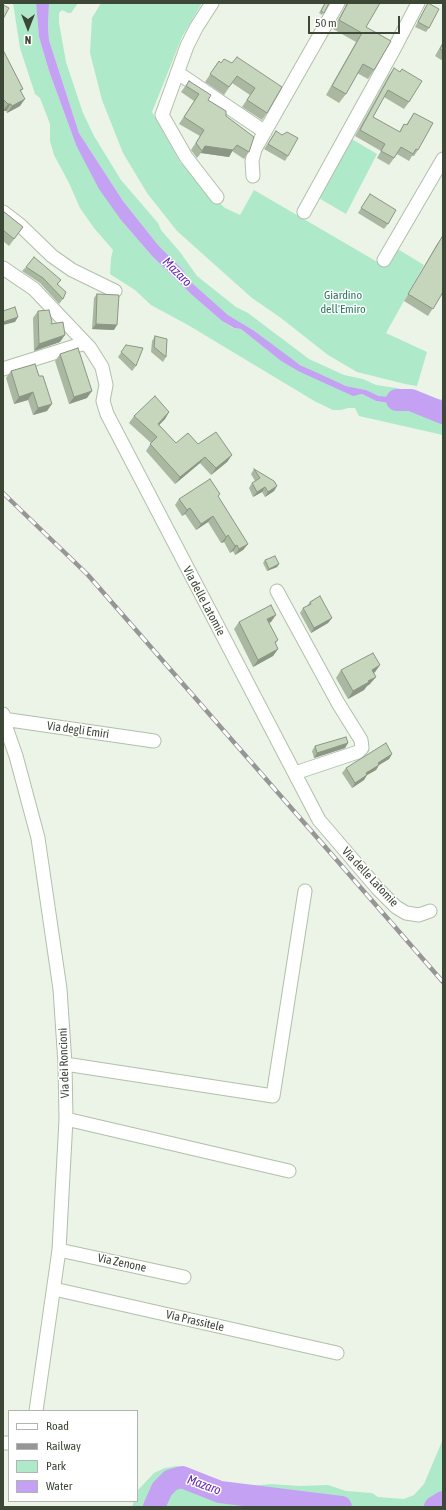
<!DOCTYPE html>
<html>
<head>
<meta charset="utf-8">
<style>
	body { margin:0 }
	#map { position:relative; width:446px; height:1510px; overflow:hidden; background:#ebf4e7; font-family:"Asap Condensed",sans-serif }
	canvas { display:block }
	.frame { position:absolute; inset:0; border:4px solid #3c4736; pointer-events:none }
	.legend { position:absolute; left:8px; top:1410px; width:130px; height:92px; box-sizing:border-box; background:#fff; border:1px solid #b1b5af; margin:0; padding:5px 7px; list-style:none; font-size:12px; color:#3c4736 }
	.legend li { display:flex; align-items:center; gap:8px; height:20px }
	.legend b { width:20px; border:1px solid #b1b5af }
	.north { position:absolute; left:8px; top:8px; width:40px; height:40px; -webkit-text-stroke:3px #fff; paint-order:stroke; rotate:180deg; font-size:11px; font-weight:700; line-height:16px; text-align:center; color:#3c4736 }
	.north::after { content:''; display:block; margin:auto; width:14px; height:18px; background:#3c4736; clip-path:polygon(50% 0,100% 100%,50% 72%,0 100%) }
	.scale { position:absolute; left:308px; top:16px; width:92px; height:18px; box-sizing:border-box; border:2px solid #3c4736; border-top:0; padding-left:5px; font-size:12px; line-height:14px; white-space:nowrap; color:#3c4736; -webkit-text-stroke:3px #fff; paint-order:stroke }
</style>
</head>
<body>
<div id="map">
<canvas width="446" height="1510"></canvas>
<div class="frame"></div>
<ul class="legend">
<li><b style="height:5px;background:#fff"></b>Road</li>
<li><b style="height:5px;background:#969696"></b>Railway</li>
<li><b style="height:11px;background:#aee9ca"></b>Park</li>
<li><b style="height:11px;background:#c4a1f2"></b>Water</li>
</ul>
<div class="north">N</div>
<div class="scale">50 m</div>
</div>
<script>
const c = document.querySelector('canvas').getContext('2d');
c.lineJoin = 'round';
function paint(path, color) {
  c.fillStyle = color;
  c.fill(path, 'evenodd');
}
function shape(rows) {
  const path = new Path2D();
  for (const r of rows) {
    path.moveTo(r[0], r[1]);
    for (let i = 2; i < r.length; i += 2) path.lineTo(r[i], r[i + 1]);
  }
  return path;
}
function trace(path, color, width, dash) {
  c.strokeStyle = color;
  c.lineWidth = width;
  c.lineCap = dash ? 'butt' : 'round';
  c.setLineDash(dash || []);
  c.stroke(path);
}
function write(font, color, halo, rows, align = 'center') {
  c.font = font + ' "Asap Condensed",sans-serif';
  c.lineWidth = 3;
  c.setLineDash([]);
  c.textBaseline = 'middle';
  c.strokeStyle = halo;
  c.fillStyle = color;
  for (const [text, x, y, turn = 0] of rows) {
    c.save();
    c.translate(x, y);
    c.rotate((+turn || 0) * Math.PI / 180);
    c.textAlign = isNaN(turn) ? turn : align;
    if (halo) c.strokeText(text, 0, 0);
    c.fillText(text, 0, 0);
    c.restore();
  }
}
const green = shape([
	[13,3,36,3,39,37,49,71,76,145,121,220,152,256,192,295,222,321,233,328,241,329,281,361,298,371,358,395,362,394,376,401,396,404,407,402,414,407,424,406,403,397,379,396,366,390,346,386,318,374,293,361,253,330,228,315,211,301,193,284,181,268,158,245,123,201,79,133,49,40,48,26,49,3,78,3,71,13,68,13,62,10,59,13,59,23,66,62,83,113,94,136,121,180,158,223,161,230,180,252,197,276,236,307,248,313,309,359,344,375,363,379,376,385,397,388,422,396,430,401,443,399,443,435,359,416,355,408,348,408,341,410,333,410,316,402,188,325,151,305,135,290,110,274,111,258,113,250,94,228,80,208,69,183,54,155,50,141,50,124,40,98,35,94,20,48],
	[101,3,202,3,182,37,152,112,180,162,210,194,225,208,240,215,254,190,386,267,396,248,424,265,386,333,427,352,417,386,405,384,357,372,328,355,281,318,252,298,177,231,147,193,123,153,102,100,90,53,92,18],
	[350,138,377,154,346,214,317,197],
	[443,1439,443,1507,132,1507,134,1501,137,1501,137,1491,154,1473,165,1468,177,1466,189,1469,213,1481,226,1485,241,1487,270,1484,300,1486,328,1485,346,1491,372,1493,378,1497,404,1499,414,1495,424,1484]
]);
const water = shape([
	[36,3,49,3,48,26,49,40,79,133,123,201,158,245,181,268,193,284,228,315,253,330,300,365,346,386,366,390,379,396,412,398,424,407,414,407,407,403,396,404,376,401,362,394,353,396,298,371,281,361,241,329,234,328,222,321,192,295,152,256,121,220,99,189,76,145,49,71,39,37]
]);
const river = shape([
	[397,400,411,400,443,413],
	[154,1507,162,1489,171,1480,182,1477,220,1492,341,1507],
	[435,1507,443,1502]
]);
const minor = shape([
	[212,3,196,28,187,46,162,115,186,157,217,197],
	[178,73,265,132],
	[253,176,252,161,255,149,338,3],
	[3,212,20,225,52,256,72,270,115,291],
	[304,212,394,49,418,3],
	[384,260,443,159],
	[3,268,34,289,90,348,102,367,106,385,103,401,107,414,319,820,378,889,396,907,406,913,419,915,430,911],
	[3,369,85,343],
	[277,591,338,703,361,740,362,748,358,752,295,773],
	[3,714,3,719,16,756,38,838,60,989,65,1064,66,1119,59,1250,36,1411],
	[3,719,154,741],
	[65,1064,273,1096,305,891],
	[66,1119,289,1171],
	[59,1250,184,1277],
	[54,1289,337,1353],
	[3,1443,9,1443]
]);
const rail = shape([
	[3,493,88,575,443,982]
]);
const wall = shape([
	[325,3,329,3,322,15,319,13],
	[346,3,380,3,366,27,374,70,368,79,357,73,346,94,339,103,326,95,356,42,333,29,345,7],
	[428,3,429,28,426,32,415,27,425,8],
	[443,42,443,61,435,56],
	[3,50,23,89,21,91,20,106,7,113,6,111,3,111],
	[219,61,221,63,232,63,282,87,267,113,262,120,242,107,250,95,232,83,224,95,205,82],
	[394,68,409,102,404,109,384,97,373,117,399,132,404,124,406,125,414,113,418,150,414,156,412,156,409,161,397,154,389,165,377,158,381,151,355,136,389,75],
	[189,81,208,100,226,116,249,152,244,159,232,151,229,157,201,153,197,158,191,150,200,136,179,124,194,101,181,92],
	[276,131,288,156,285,161,264,149],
	[370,194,388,224,384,229,358,213],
	[3,211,23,227,9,246,3,241],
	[442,237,443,238,443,296,441,295,428,316,404,301,437,244],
	[26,267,61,280,58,284,63,299,59,304,40,283,22,271],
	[97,294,114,330,92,329,94,298],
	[38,311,51,324,60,342,34,351,33,318],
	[155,336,166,357,163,362,151,352,152,341],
	[126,345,136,366,132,371,118,357],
	[60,354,87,398,69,404,55,361],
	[35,364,47,411,33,415,28,400,14,404,6,378,11,371],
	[169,412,165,419,159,425,176,443,198,444,232,455,227,462,211,475,200,463,175,484,146,451,151,443,129,423,134,416],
	[254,469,277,486,274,491,265,497,262,492,253,497,249,488,252,483,255,481,251,474],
	[218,497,248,544,243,550,235,555,233,551,230,553,224,542,221,543,208,522,196,530,185,514,182,516,175,505,179,499],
	[265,560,279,564,277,567,267,571,263,563],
	[310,602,332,618,328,623,311,633,300,613,303,608,307,606],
	[239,622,271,622,269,623,278,640,275,644,278,649,273,656,253,667,234,629],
	[380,665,375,672,374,673,370,684,367,686,364,690,348,699,336,678,341,670],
	[348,743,345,748,314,758,312,751,315,746],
	[392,754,389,759,379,765,376,770,367,775,364,780,352,788,342,773,346,768]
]);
const shadedWall = shape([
	[25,99,20,106,7,113,12,106],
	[8,104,11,104,6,111,3,111],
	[205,146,233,150,229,157,201,153],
	[18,317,15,322,3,325,3,322],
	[96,324,117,325,114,330,92,329],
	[65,335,60,342,34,351,39,344],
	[92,391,87,398,69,404,74,397],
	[33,392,28,400,14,404,19,397],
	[52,404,47,411,33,415,38,408],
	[169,412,165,419,153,431,158,424],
	[232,455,227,462,211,475,216,468],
	[205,457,200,463,175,484,180,477],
	[277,486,274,491,265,497,268,492],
	[265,487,262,492,253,497,257,492],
	[190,508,185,514,182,516,187,510],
	[213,516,208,522,196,530,201,524],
	[228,535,224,542,221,543,226,537],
	[248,544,243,550,235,555,239,549],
	[237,545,233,551,230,553,235,546],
	[279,564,277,567,267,571,269,569],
	[276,615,271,622,262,626,267,619],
	[332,618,328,623,311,633,314,628],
	[278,649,273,656,253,667,258,660],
	[380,665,375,672,367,677,372,670],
	[376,677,370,684,367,686,364,690,348,699,353,691,368,681],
	[348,743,345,748,314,758,317,753],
	[392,754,389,759,379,765,376,770,362,778,366,773,378,763],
	[367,775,364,780,352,788,355,783]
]);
const building = shape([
	[325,3,329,3,324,13,321,11,325,3],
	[348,3,380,3,366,27,391,41,374,70,363,64,346,94,332,86,362,33,339,20,348,3],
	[428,3,439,9,429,28,418,22,428,3],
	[3,5,9,8,3,19,3,5],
	[443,43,443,51,440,49,443,43],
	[3,50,23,89,20,90,25,99,12,106,11,104,8,104,3,99,3,50],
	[237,57,282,87,267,113,247,100,255,88,237,76,229,87,210,74,219,61,221,63,224,59,232,63,237,57],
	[394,68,400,72,402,69,422,81,409,102,388,90,373,117,400,132,404,124,407,125,414,113,433,123,418,150,416,149,413,154,401,147,394,158,381,151,385,144,360,130,394,68],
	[189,81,211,95,208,100,226,111,226,116,254,137,249,152,237,145,233,150,205,146,202,151,196,143,204,130,184,117,199,94,186,86,189,81],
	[276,131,282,135,287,132,298,138,288,156,268,144,276,131],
	[370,194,396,210,388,224,361,208,370,194],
	[3,211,23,227,14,239,3,230,3,211],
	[442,237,443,238,443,292,433,309,408,294,442,237],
	[34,257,61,280,57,284,66,292,63,299,43,278,26,267,34,257],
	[97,294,119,295,117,325,96,324,97,294],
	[15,307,18,317,3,322,3,311,15,307],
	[49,310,52,322,51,324,63,322,65,335,39,344,38,311,49,310],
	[155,336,167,339,166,357,154,347,155,336],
	[126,345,143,348,136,366,121,352,126,345],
	[78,348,92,391,74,397,60,354,78,348],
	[35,364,39,376,43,376,52,404,38,408,33,392,19,397,11,371,35,364],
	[155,396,169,412,158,424,176,443,188,433,198,444,216,432,232,455,216,468,205,457,180,477,150,444,157,437,134,416,155,396],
	[254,469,274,481,277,486,268,492,265,487,257,492,252,483,260,478,254,469],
	[210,479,220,494,218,496,248,544,239,549,237,545,235,546,228,535,226,537,213,516,201,524,190,508,187,510,179,499,210,479],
	[275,556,279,564,269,569,265,560,275,556],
	[320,596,332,618,314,628,303,608,311,604,310,602,320,596],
	[271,605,276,615,267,619,278,640,275,642,278,649,258,660,239,622,271,605],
	[373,653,380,665,372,670,376,677,368,681,369,682,353,691,341,670,373,653],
	[346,737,348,743,317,753,315,746,346,737],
	[386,743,392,754,378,763,379,765,366,773,367,775,355,783,346,768,386,743]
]);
const parkNames = [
	["Giardino",343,295],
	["dell'Emiro",343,309]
];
const streetNames = [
	["Via delle Latomie",204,601,62],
	["Via degli Emiri",78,730,8],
	["Via delle Latomie",370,877,47],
	["Via dei Roncioni",64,1063,-92],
	["Via Zenone",122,1263,12],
	["Via Prassitele",195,1321,13]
];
const waterNames = [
	["Mazaro",177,272,45],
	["Mazaro",204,1485,20]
];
paint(green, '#aee9ca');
paint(water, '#c4a1f2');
trace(river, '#c4a1f2', 22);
trace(minor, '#b1c0a9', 15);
trace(minor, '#fff', 13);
trace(rail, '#969696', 4.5);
trace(rail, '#fff', 3, [9]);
paint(wall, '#aab8a2');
paint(shadedWall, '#8b9684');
paint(building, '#c6d6bc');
trace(building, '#8b9684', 1);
write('12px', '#277b5c', '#fff', parkNames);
write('12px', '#3c4736', '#fff', streetNames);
write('italic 13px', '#682bb7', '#fff', waterNames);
</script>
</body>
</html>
